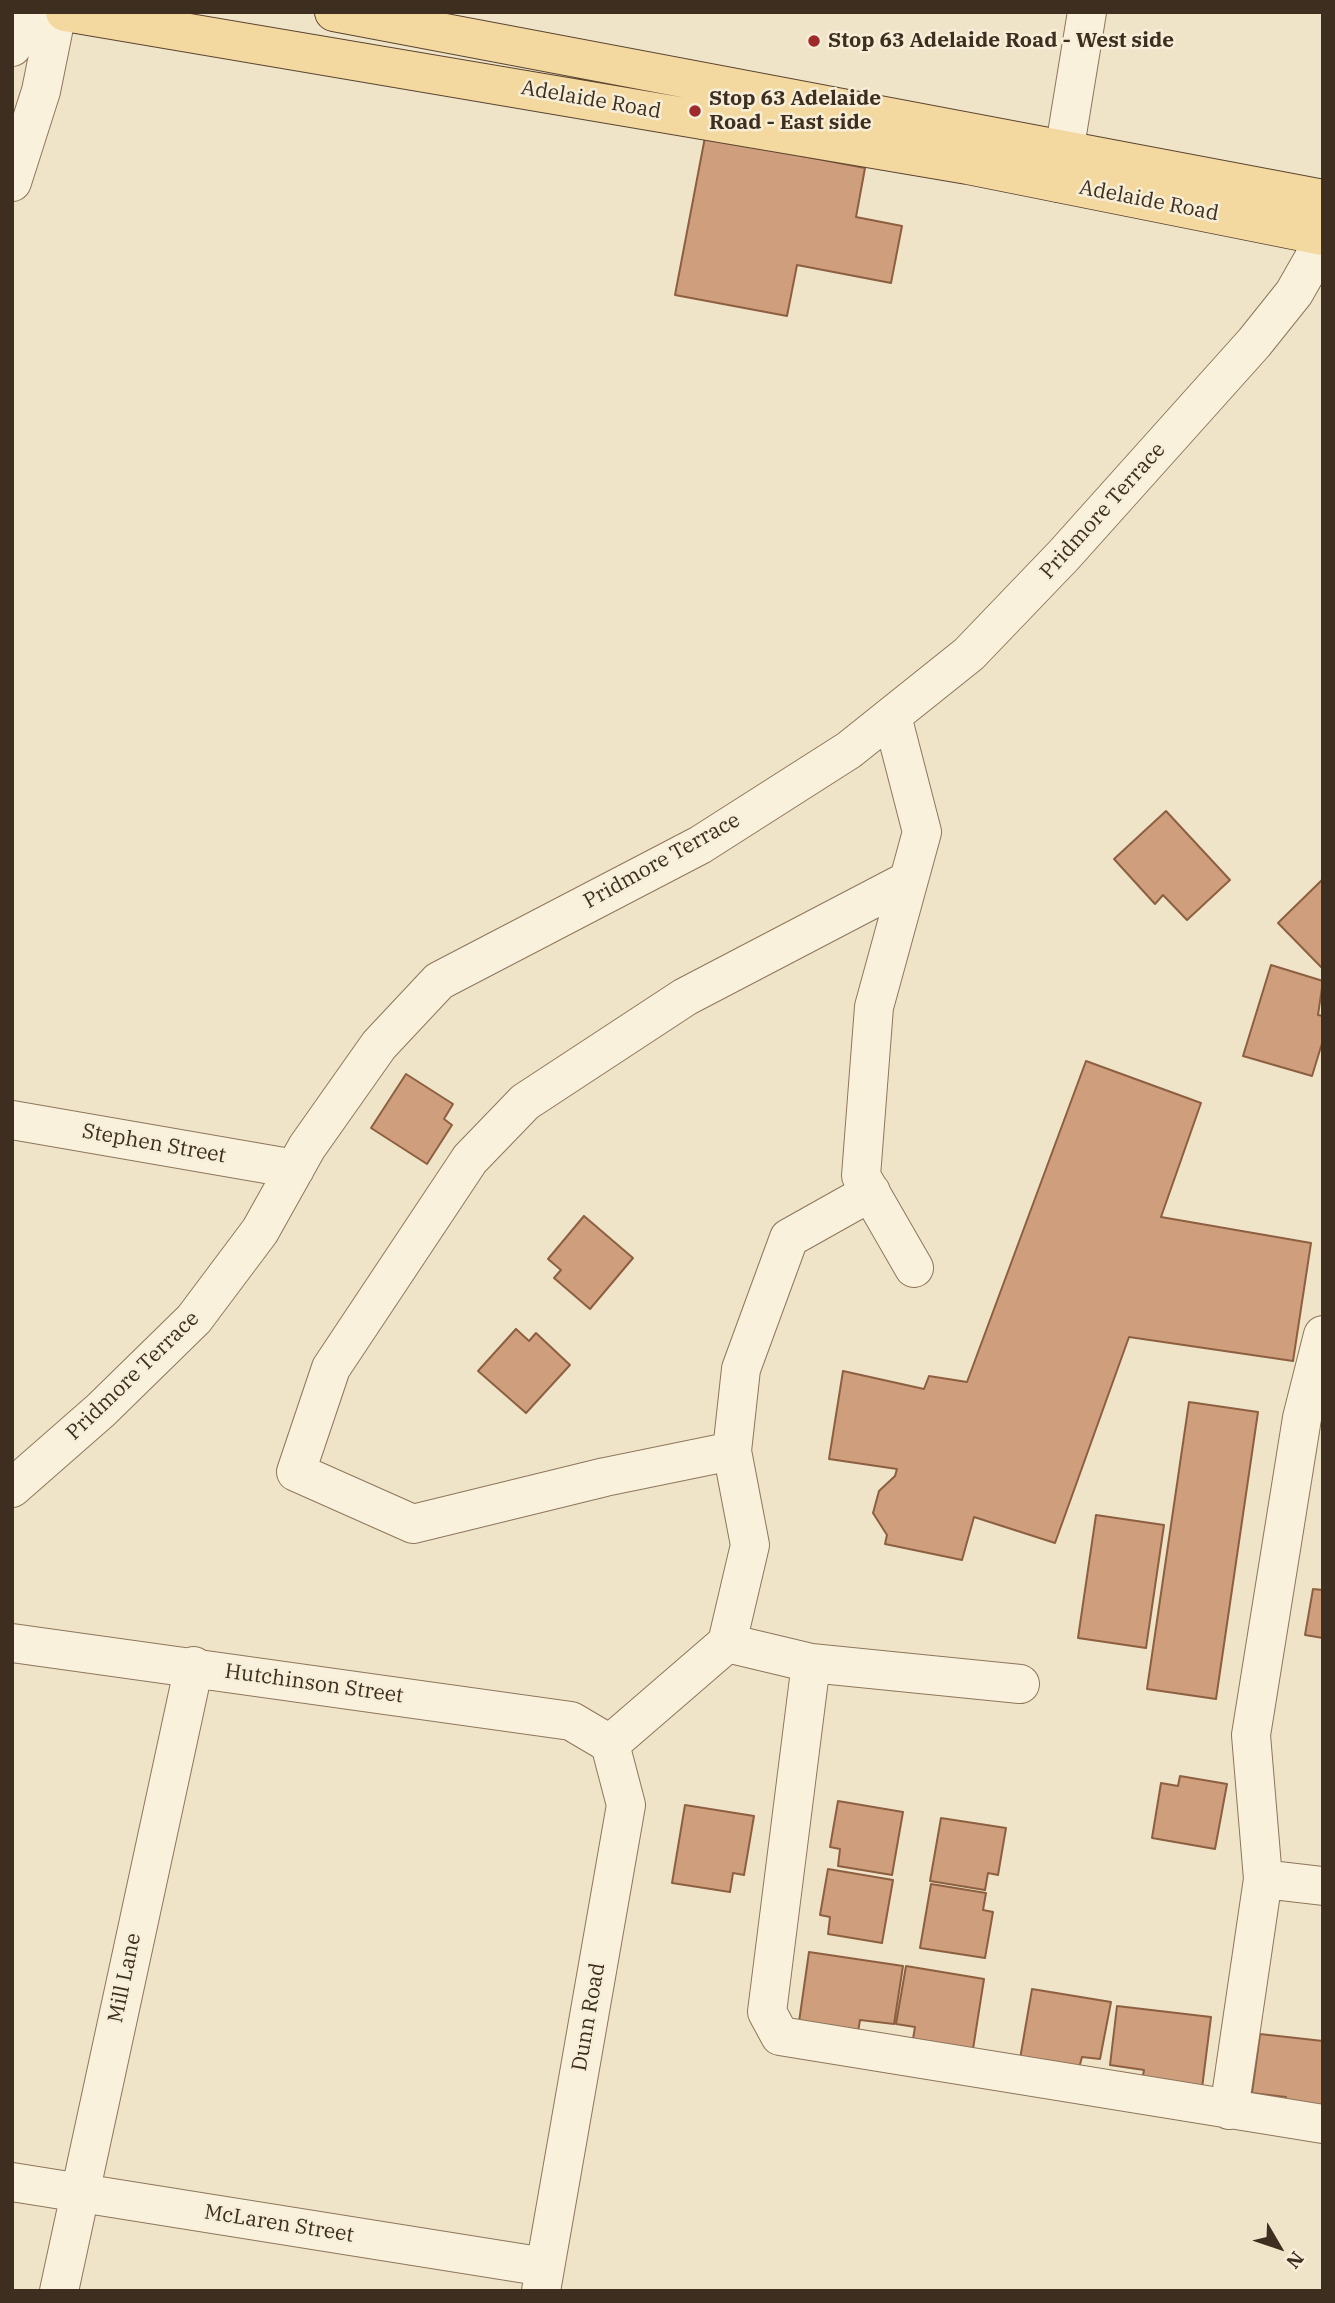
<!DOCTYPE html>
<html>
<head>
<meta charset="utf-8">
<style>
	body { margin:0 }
	#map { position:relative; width:1335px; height:2303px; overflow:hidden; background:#f0e4c8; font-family:"IBM Plex Serif",serif }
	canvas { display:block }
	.frame { position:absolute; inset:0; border:14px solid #3d2e20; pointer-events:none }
	.north { position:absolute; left:1244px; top:2212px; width:70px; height:70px; -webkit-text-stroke:5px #f7eed8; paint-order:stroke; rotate:129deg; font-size:19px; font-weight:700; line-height:28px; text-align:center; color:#3d2e20 }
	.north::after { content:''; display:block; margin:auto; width:24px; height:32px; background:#3d2e20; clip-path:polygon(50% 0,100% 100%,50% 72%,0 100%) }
</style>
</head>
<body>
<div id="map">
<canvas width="1335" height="2303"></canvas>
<div class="frame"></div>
<div class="north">N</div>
</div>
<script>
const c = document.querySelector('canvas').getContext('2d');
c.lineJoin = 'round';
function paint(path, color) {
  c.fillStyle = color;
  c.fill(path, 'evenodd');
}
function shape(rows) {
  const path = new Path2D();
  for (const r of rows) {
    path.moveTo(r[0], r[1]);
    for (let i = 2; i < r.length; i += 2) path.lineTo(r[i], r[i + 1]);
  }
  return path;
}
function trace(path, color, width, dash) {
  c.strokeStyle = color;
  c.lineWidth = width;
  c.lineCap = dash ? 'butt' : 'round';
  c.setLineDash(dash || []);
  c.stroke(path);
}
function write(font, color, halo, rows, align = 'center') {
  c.font = font + ' "IBM Plex Serif",serif';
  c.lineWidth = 5;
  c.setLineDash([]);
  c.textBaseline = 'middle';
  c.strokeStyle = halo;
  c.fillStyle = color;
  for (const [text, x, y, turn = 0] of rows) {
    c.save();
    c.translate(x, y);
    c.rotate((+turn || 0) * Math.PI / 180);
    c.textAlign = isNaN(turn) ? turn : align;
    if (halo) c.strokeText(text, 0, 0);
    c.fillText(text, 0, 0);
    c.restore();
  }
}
const building = shape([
	[705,137,865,168,856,217,902,226,891,283,797,265,787,316,675,295,705,137],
	[1166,811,1230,880,1187,920,1163,895,1155,904,1114,859,1166,811],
	[1323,879,1323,969,1278,923,1323,879],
	[1271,965,1323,981,1318,1015,1323,1016,1323,1040,1312,1076,1243,1056,1271,965],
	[1086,1061,1201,1103,1161,1217,1311,1243,1293,1361,1129,1337,1055,1543,974,1517,962,1560,885,1544,887,1535,873,1513,879,1491,895,1476,897,1469,829,1459,843,1371,924,1389,929,1376,967,1382,1086,1061],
	[406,1074,453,1104,444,1119,452,1125,427,1164,371,1128,406,1074],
	[584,1216,633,1258,590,1309,554,1278,561,1270,548,1259,584,1216],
	[516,1329,529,1341,536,1333,570,1365,526,1413,478,1371,516,1329],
	[1189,1402,1258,1412,1216,1699,1147,1689,1189,1402],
	[1096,1515,1164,1525,1146,1648,1078,1638,1096,1515],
	[1313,1589,1323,1590,1323,1638,1305,1635,1313,1589],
	[1180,1776,1227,1784,1215,1849,1152,1838,1161,1783,1178,1786,1180,1776],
	[838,1801,903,1812,892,1875,838,1866,840,1849,830,1847,838,1801],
	[685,1805,754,1816,744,1875,733,1873,730,1892,672,1883,685,1805],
	[941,1818,1006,1828,998,1875,988,1873,985,1890,930,1881,941,1818],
	[828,1869,893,1880,882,1943,828,1934,830,1917,820,1915,828,1869],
	[931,1884,986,1893,983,1910,993,1912,985,1958,920,1948,931,1884],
	[809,1952,903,1966,894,2024,860,2020,858,2032,799,2022,809,1952],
	[906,1966,984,1979,973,2049,913,2039,915,2027,896,2024,906,1966],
	[1032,1989,1111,2002,1100,2059,1082,2057,1079,2068,1020,2059,1032,1989],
	[1117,2006,1211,2017,1202,2088,1142,2081,1144,2070,1110,2065,1117,2006],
	[1260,2034,1323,2041,1323,2113,1285,2109,1286,2097,1252,2093,1260,2034]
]);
const minor = shape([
	[12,47,19,12],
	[12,182,41,91,57,12],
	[1059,183,1087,12],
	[892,716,922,832,874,1007,861,1176,914,1268],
	[12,1120,295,1169],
	[732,1451,605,1477,413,1524,296,1472,331,1368,470,1159,525,1102,685,997,907,881],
	[12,1488,101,1410,194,1319,260,1231,307,1147,379,1045,439,981,700,845,849,750,969,654,1064,555,1254,343,1294,293,1314,258,1319,235],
	[12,1643,571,1721,610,1744],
	[727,1643,750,1545,732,1451,741,1369,789,1238,871,1192],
	[1020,1684,811,1663,767,2012,780,2036,1323,2124],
	[610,1744,727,1643,811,1663],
	[1263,1879,1323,1886],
	[1229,2110,1263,1879,1251,1735,1302,1418,1323,1335],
	[12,2182,545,2267],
	[59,2291,194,1666],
	[541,2291,626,1805,610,1744]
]);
const major = shape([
	[65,12,968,165,1323,236],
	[334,12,1323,199]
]);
const markers = [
	[814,41,7,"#9e2a2b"],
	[695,111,7,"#9e2a2b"]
];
const poiNames = [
	["Stop 63 Adelaide Road - West side",828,41],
	["Stop 63 Adelaide",709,99],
	["Road - East side",709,123]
];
const streetNames = [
	["Adelaide Road",591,100,10],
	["Adelaide Road",1149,201,11],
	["Pridmore Terrace",1103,511,-48],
	["Pridmore Terrace",662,861,-29],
	["Stephen Street",154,1144,10],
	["Pridmore Terrace",133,1376,-44],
	["Hutchinson Street",314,1684,8],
	["Mill Lane",125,1978,-78],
	["Dunn Road",589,2017,-80],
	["McLaren Street",279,2224,9]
];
paint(building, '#cf9f7d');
trace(building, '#8d5f41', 2);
trace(minor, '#8d765c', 40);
trace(major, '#5b4430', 40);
trace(minor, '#faf1dc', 38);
trace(major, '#f3d9a0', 38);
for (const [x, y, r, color] of markers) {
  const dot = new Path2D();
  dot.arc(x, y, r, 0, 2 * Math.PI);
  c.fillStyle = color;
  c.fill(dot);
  trace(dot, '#f7eed8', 2.5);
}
write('bold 21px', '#3d2e20', '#f7eed8', poiNames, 'left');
write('21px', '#3d2e20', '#f7eed8', streetNames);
</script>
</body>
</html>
